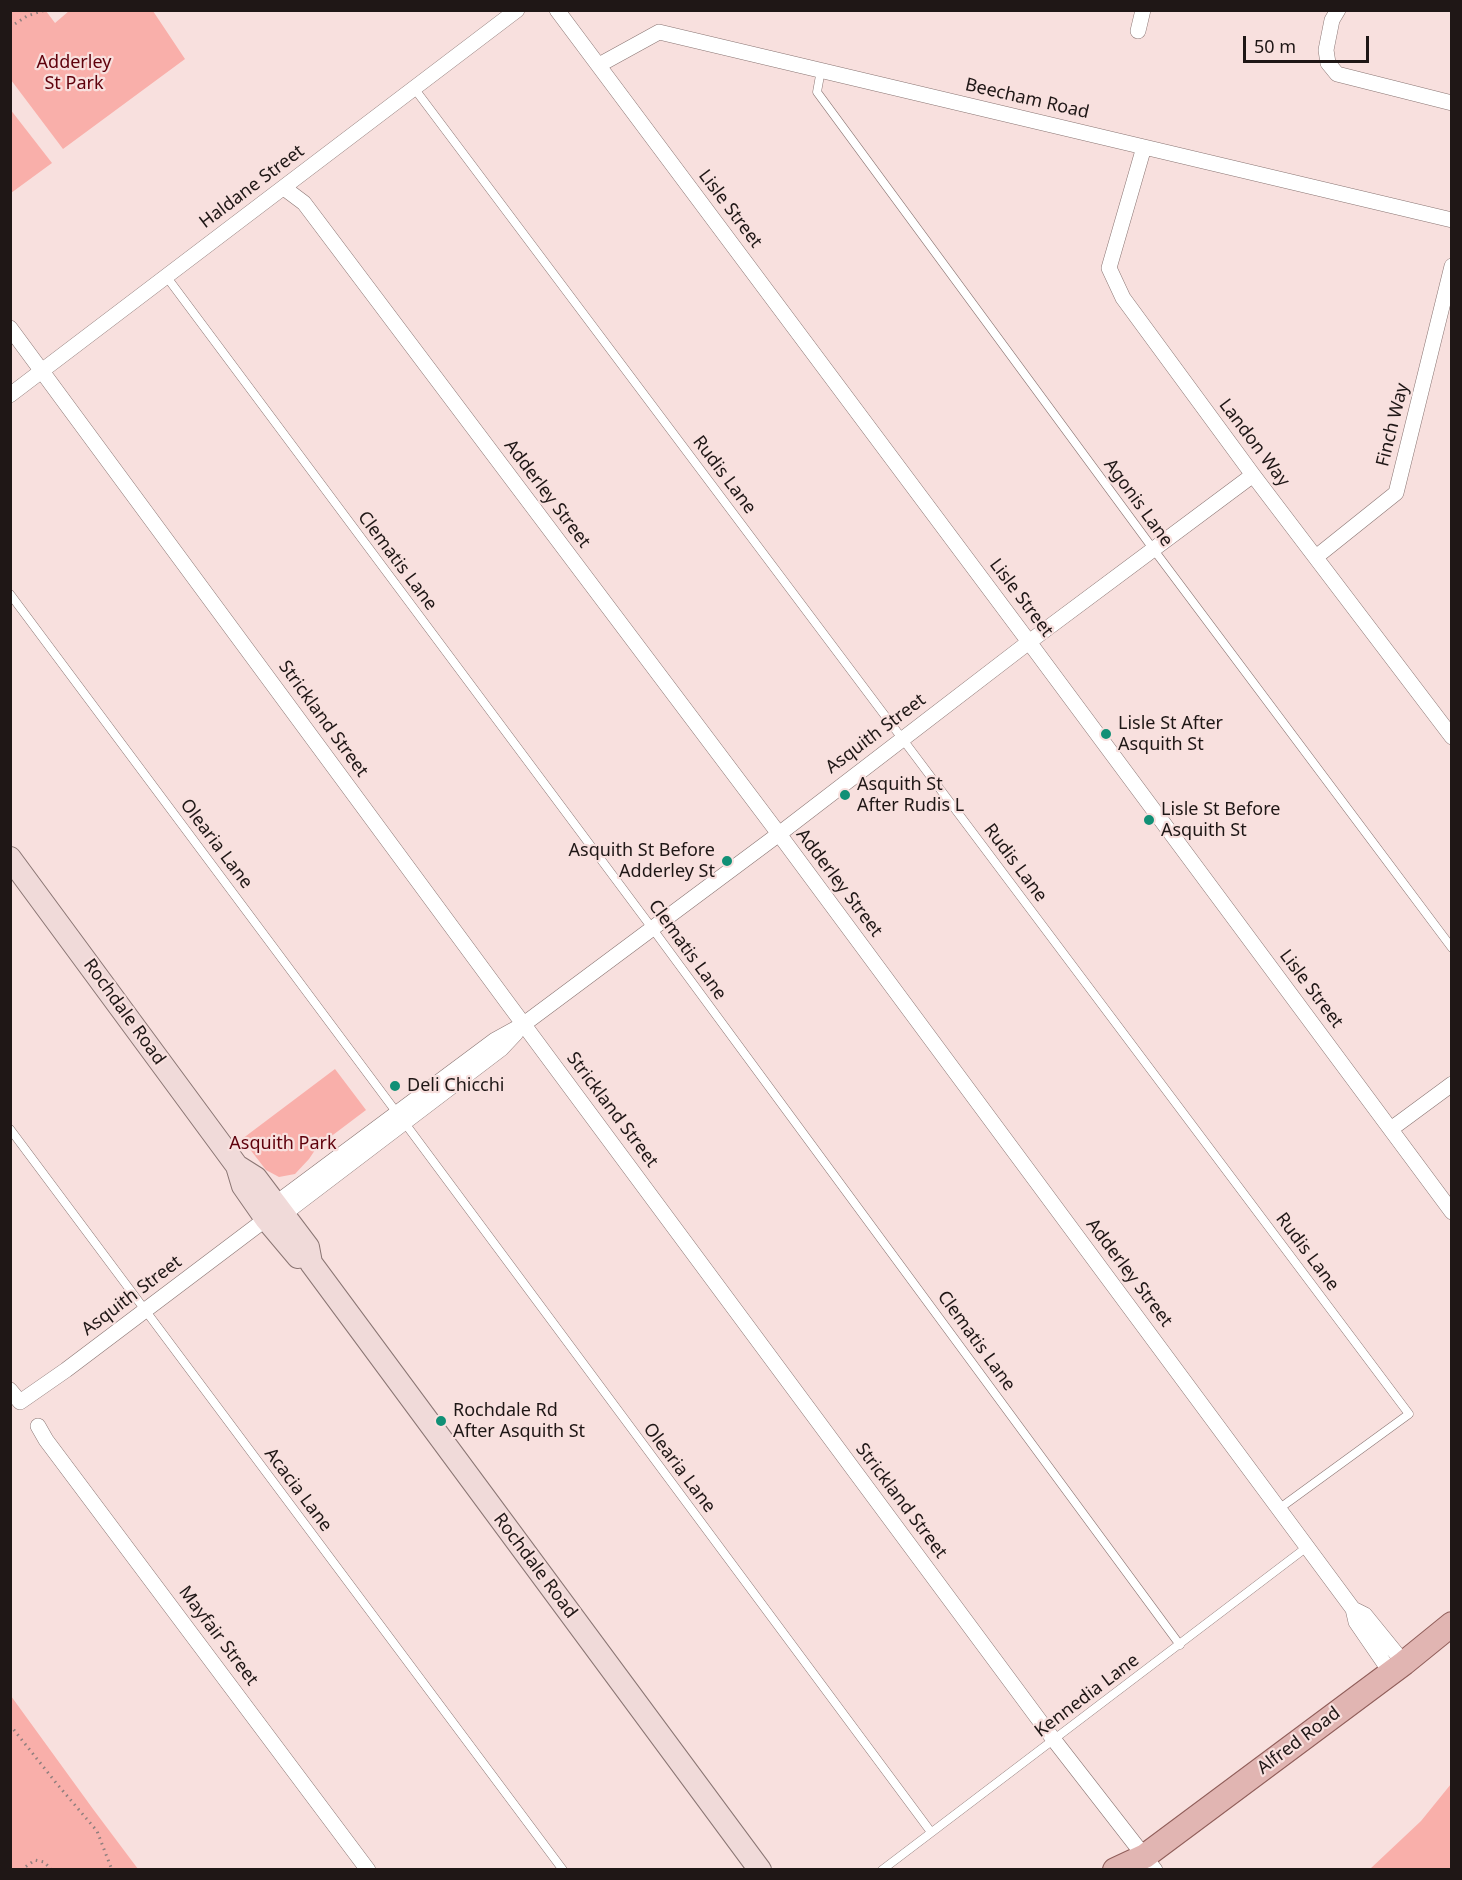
<!DOCTYPE html>
<html>
<head>
<meta charset="utf-8">
<style>
	body { margin:0 }
	#map { position:relative; width:1462px; height:1880px; overflow:hidden; background:#f8e0de; font-family:"Noto Sans",sans-serif }
	canvas { display:block }
	.frame { position:absolute; inset:0; border:12px solid #1f1716; pointer-events:none }
	.scale { position:absolute; left:1243px; top:36px; width:126px; height:27px; box-sizing:border-box; border:3px solid #1f1716; border-top:0; padding-left:8px; font-size:18px; line-height:21px; white-space:nowrap; color:#1f1716; -webkit-text-stroke:4px #f8e0de; paint-order:stroke }
</style>
</head>
<body>
<div id="map">
<canvas width="1462" height="1880"></canvas>
<div class="frame"></div>
<div class="scale">50 m</div>
</div>
<script>
const c = document.querySelector('canvas').getContext('2d');
c.lineJoin = 'round';
function paint(path, color) {
  c.fillStyle = color;
  c.fill(path, 'evenodd');
}
function shape(rows) {
  const path = new Path2D();
  for (const r of rows) {
    path.moveTo(r[0], r[1]);
    for (let i = 2; i < r.length; i += 2) path.lineTo(r[i], r[i + 1]);
  }
  return path;
}
function trace(path, color, width, dash) {
  c.strokeStyle = color;
  c.lineWidth = width;
  c.lineCap = dash ? 'butt' : 'round';
  c.setLineDash(dash || []);
  c.stroke(path);
}
function write(font, color, halo, rows, align = 'center') {
  c.font = font + ' "Noto Sans",sans-serif';
  c.lineWidth = 4.5;
  c.setLineDash([]);
  c.textBaseline = 'middle';
  c.strokeStyle = halo;
  c.fillStyle = color;
  for (const [text, x, y, turn = 0] of rows) {
    c.save();
    c.translate(x, y);
    c.rotate((+turn || 0) * Math.PI / 180);
    c.textAlign = isNaN(turn) ? turn : align;
    if (halo) c.strokeText(text, 0, 0);
    c.fillText(text, 0, 0);
    c.restore();
  }
}
const green = shape([
	[11,10,46,11,55,23,69,11,153,11,185,59,63,149,11,80],
	[10,109,52,163,11,193,10,193],
	[335,1069,366,1110,317,1147,309,1159,295,1174,279,1177,266,1170,242,1139],
	[11,1696,93,1809,138,1869,11,1869],
	[1451,1784,1451,1869,1370,1869,1421,1821]
]);
const path = shape([
	[10,27,27,16,45,10],
	[10,1725,57,1784,97,1831,112,1870],
	[21,1870,35,1860,44,1862,52,1870]
]);
const lane = shape([
	[821,70,817,92,1154,550,1452,948],
	[414,88,1409,1414,1280,1508],
	[166,276,652,928,1180,1645],
	[10,594,397,1113],
	[404,1122,931,1832],
	[10,1129,563,1870],
	[882,1870,1307,1547]
]);
const street = shape([
	[557,10,1029,642,1452,1212],
	[1338,10,1332,20,1326,50,1328,63,1337,74,1452,103],
	[1138,31,1143,10],
	[599,65,659,32,1452,220],
	[1144,147,1109,268,1123,298,1253,475,1452,737],
	[284,188,304,203,779,834,1353,1609,1365,1615,1404,1663],
	[10,328,507,1002,1054,1740,1155,1870],
	[10,395,517,10],
	[1316,557,1396,493,1452,266],
	[1391,1129,1452,1084],
	[271,1211,275,1204,495,1040,524,1024,779,834,1029,642,1253,475],
	[10,1390,20,1402,66,1370,266,1219,284,1214,501,1049,516,1033],
	[38,1426,46,1440,368,1870],
	[1353,1609,1356,1622,1391,1673]
]);
const secondary = shape([
	[10,858,237,1166,243,1186,266,1219,298,1257],
	[237,1166,256,1178,308,1247,311,1263,760,1870]
]);
const primary = shape([
	[1115,1870,1145,1856,1404,1663,1452,1624]
]);
const markers = [
	[1106,734,6,"#119076"],
	[845,795,6,"#119076"],
	[1149,820,6,"#119076"],
	[727,861,6,"#119076"],
	[395,1086,6,"#119076"],
	[441,1421,6,"#119076"]
];
const parkNames = [
	["Adderley",74,63],
	["St Park",74,84],
	["Asquith Park",283,1144]
];
const streetNames = [
	["Beecham Road",1027,99,13],
	["Haldane Street",252,187,-37],
	["Lisle Street",730,209,53],
	["Finch Way",1393,425,-76],
	["Landon Way",1254,443,53],
	["Rudis Lane",724,475,53],
	["Adderley Street",547,494,53],
	["Agonis Lane",1138,503,54],
	["Clematis Lane",397,561,53],
	["Lisle Street",1021,598,53],
	["Strickland Street",323,719,54],
	["Asquith Street",876,734,-37],
	["Olearia Lane",216,844,53],
	["Rudis Lane",1015,863,53],
	["Adderley Street",839,883,53],
	["Clematis Lane",687,950,54],
	["Lisle Street",1311,989,53],
	["Rochdale Road",124,1012,54],
	["Strickland Street",612,1110,53],
	["Rudis Lane",1307,1252,53],
	["Adderley Street",1129,1273,53],
	["Asquith Street",132,1296,-37],
	["Clematis Lane",976,1341,54],
	["Olearia Lane",679,1468,53],
	["Acacia Lane",298,1490,53],
	["Strickland Street",901,1501,53],
	["Rochdale Road",535,1566,53],
	["Mayfair Street",218,1636,53],
	["Kennedia Lane",1087,1696,-37],
	["Alfred Road",1299,1741,-37]
];
const poiNames = [
	["Lisle St After",1118,724],
	["Asquith St",1118,745],
	["Asquith St",857,785],
	["After Rudis L",857,806],
	["Lisle St Before",1161,810],
	["Asquith St",1161,831],
	["Asquith St Before",715,851,"right"],
	["Adderley St",715,872,"right"],
	["Deli Chicchi",407,1086],
	["Rochdale Rd",453,1411],
	["After Asquith St",453,1432]
];
paint(green, '#f9afaa');
trace(lane, '#8a7573', 9);
trace(street, '#8a7573', 16);
trace(secondary, '#8a7573', 24);
trace(primary, '#905e5a', 26);
trace(path, '#907f7e', 3, [1.5, 4.5]);
trace(lane, '#fff', 8);
trace(street, '#fff', 15);
trace(secondary, '#f0dad9', 22);
trace(primary, '#e1b5b2', 24);
for (const [x, y, r, color] of markers) {
  const dot = new Path2D();
  dot.arc(x, y, r, 0, 2 * Math.PI);
  c.fillStyle = color;
  c.fill(dot);
  trace(dot, '#f8e0de', 2);
}
write('18px', '#5f010c', '#f8e0de', parkNames);
write('18px', '#1f1716', '#f8e0de', streetNames);
write('18px', '#1f1716', '#f8e0de', poiNames, 'left');
</script>
</body>
</html>
